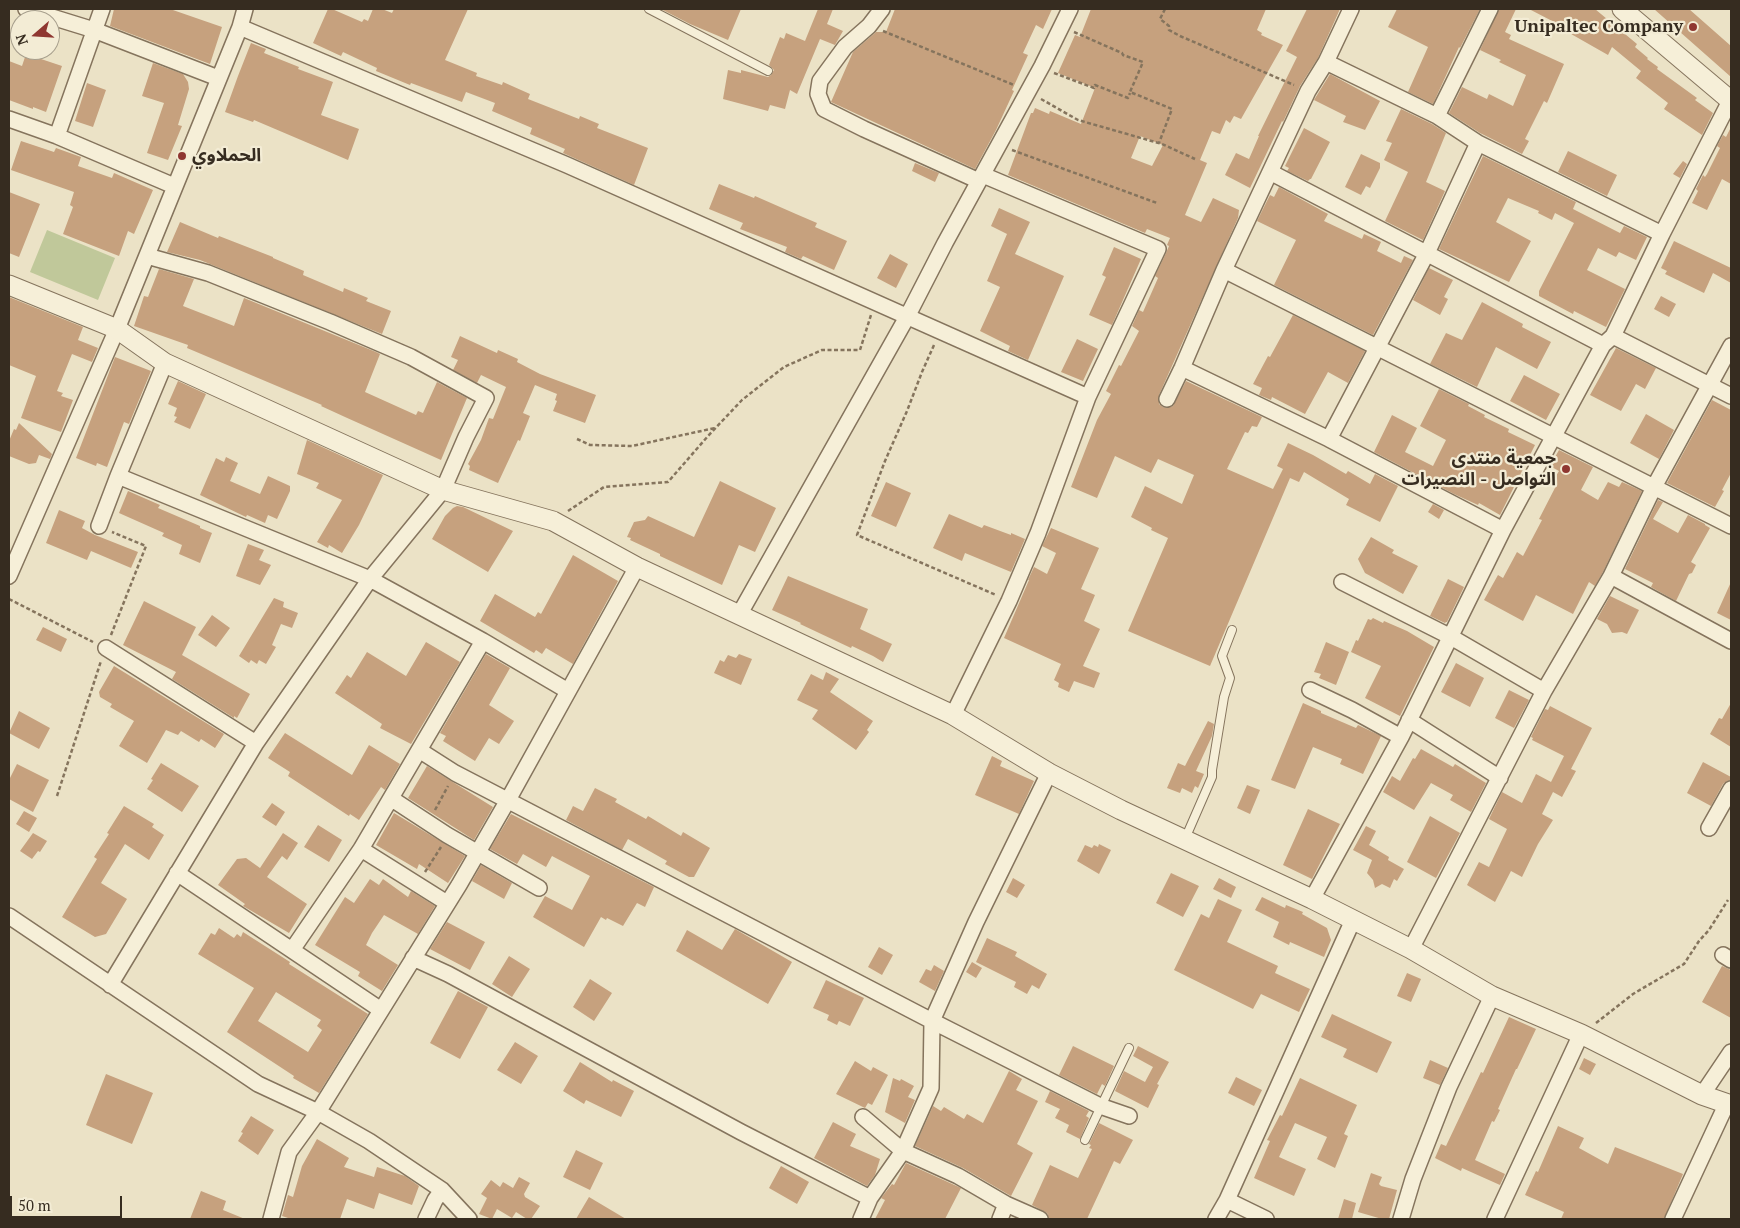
<!DOCTYPE html>
<html>
<head>
<meta charset="utf-8">
<style>
	body { margin:0 }
	#map { position:relative; width:1740px; height:1228px; overflow:hidden; background:#ebe2c6; font-family:"PT Serif",serif }
	canvas { display:block }
	.frame { position:absolute; inset:0; border:10px solid #362c20; pointer-events:none }
	.north { position:absolute; left:10px; top:10px; width:50px; height:50px; box-sizing:border-box; background:#f3ecd5; border:1px solid #a79f8d; border-radius:50%; rotate:251deg; font-size:14px; font-weight:700; line-height:20px; text-align:center; color:#362c20 }
	.north::after { content:''; display:block; margin:auto; width:18px; height:22px; background:#8f3731; clip-path:polygon(50% 0,100% 100%,50% 72%,0 100%) }
	.scale { position:absolute; left:10px; top:1196px; width:112px; height:22px; box-sizing:border-box; border:2px solid #362c20; border-top:0; padding-left:6px; font-size:15px; line-height:18px; white-space:nowrap; color:#362c20; -webkit-text-stroke:4px #f3ecd5; paint-order:stroke }
</style>
</head>
<body>
<div id="map">
<canvas width="1740" height="1228"></canvas>
<div class="frame"></div>
<div class="north">N</div>
<div class="scale">50 m</div>
</div>
<script>
const c = document.querySelector('canvas').getContext('2d');
c.lineJoin = 'round';
function paint(path, color) {
  c.fillStyle = color;
  c.fill(path, 'evenodd');
}
function shape(rows) {
  const path = new Path2D();
  for (const r of rows) {
    path.moveTo(r[0], r[1]);
    for (let i = 2; i < r.length; i += 2) path.lineTo(r[i], r[i + 1]);
  }
  return path;
}
function trace(path, color, width, dash) {
  c.strokeStyle = color;
  c.lineWidth = width;
  c.lineCap = dash ? 'butt' : 'round';
  c.setLineDash(dash || []);
  c.stroke(path);
}
function write(font, color, halo, rows, align = 'center') {
  c.font = font + ' "PT Serif","Noto Sans Arabic",serif';
  c.lineWidth = 4.5;
  c.setLineDash([]);
  c.textBaseline = 'middle';
  c.strokeStyle = halo;
  c.fillStyle = color;
  for (const [text, x, y, turn = 0] of rows) {
    c.save();
    c.translate(x, y);
    c.rotate((+turn || 0) * Math.PI / 180);
    c.textAlign = isNaN(turn) ? turn : align;
    if (halo) c.strokeText(text, 0, 0);
    c.fillText(text, 0, 0);
    c.restore();
  }
}
const green = shape([
	[47,230,115,258,98,300,30,272]
]);
const building = shape([
	[114,9,170,9,222,27,210,64,110,26],
	[328,9,332,9,362,22,364,19,368,21,373,9,382,9,392,13,394,9,468,9,445,60,477,73,476,76,502,85,503,82,530,94,528,99,579,119,580,116,599,124,597,128,648,148,634,185,563,153,565,149,530,134,532,128,492,111,495,103,466,92,462,102,411,83,410,85,376,71,377,68,343,52,341,56,313,43],
	[661,9,741,9,728,40,690,24],
	[818,9,833,9,827,24,843,31,835,45,820,39,797,94,790,90,785,109,770,105,768,111,723,99,728,70,741,73,741,70,768,77,771,75,774,70,769,65,780,37,784,39,786,33,805,41],
	[895,9,1052,9,1043,29,1036,25,1023,53,1028,55,1012,90,1014,91,996,130,975,169,831,102,853,52,876,32,886,32],
	[1091,9,1266,9,1257,30,1262,33,1261,35,1283,45,1241,119,1234,116,1230,123,1226,120,1220,134,1212,131,1200,160,1207,163,1185,215,1201,222,1213,198,1239,210,1238,218,1159,395,1159,404,1163,407,1167,408,1173,406,1186,381,1262,417,1257,427,1252,426,1248,433,1245,432,1227,469,1273,489,1283,469,1277,466,1288,443,1313,455,1346,474,1348,471,1370,484,1375,474,1398,486,1380,522,1346,505,1349,499,1304,472,1299,482,1290,478,1210,666,1128,631,1168,538,1151,530,1152,528,1131,517,1145,486,1182,504,1194,475,1158,459,1151,473,1115,456,1097,498,1071,487,1097,420,1111,394,1106,391,1119,365,1121,366,1139,331,1132,326,1139,310,1143,312,1158,278,1155,276,1166,253,1169,246,1167,245,1170,238,1147,229,1145,233,1008,175,1031,113,1033,113,1035,108,1049,114,1050,111,1081,124,1095,88,1058,73,1075,35,1080,37],
	[1140,136,1163,145,1152,166,1131,158],
	[1307,9,1340,9,1318,58,1300,86,1283,122,1282,121,1250,188,1225,175,1236,153,1249,159,1259,136,1258,136,1297,57,1286,51],
	[1397,9,1480,9,1460,48,1459,47,1433,104,1408,92,1428,47,1388,27],
	[1499,9,1516,9,1505,32,1511,35,1509,39,1564,64,1547,103,1544,101,1525,139,1529,141,1522,154,1480,133,1449,113,1462,87,1487,99,1489,94,1513,106,1526,75,1499,62,1501,60,1480,50],
	[1529,9,1595,9,1637,44,1635,47,1648,58,1647,59,1658,67,1657,69,1697,98,1695,100,1713,113,1702,135,1664,109,1668,103,1636,78,1641,71,1612,47,1608,55,1557,26,1558,24],
	[1654,9,1689,9,1731,46,1731,77],
	[251,43,266,49,264,53,299,67,298,69,333,82,321,115,359,129,348,160,254,120,253,122,225,112,238,76],
	[26,54,62,66,46,112,33,107,33,109,9,100,9,61,22,66],
	[153,63,183,74,188,82,189,89,178,125,182,126,168,160,147,153,164,103,142,96],
	[1330,74,1380,101,1365,130,1343,122,1346,116,1314,100],
	[87,83,106,90,93,127,75,121],
	[1401,109,1432,124,1446,133,1426,182,1445,191,1423,240,1385,221,1408,172,1384,160,1392,143,1386,141],
	[1731,127,1731,184,1722,179,1707,210,1692,203,1698,191,1696,189,1703,175,1705,177,1707,174,1720,148,1717,146,1723,135,1726,137],
	[1304,128,1330,142,1311,179,1310,179,1308,181,1287,171,1289,168,1285,166],
	[21,141,54,152,56,148,81,157,78,166,112,178,114,173,153,190,134,234,128,231,119,256,63,234,73,207,70,205,74,192,11,170],
	[1568,151,1617,175,1607,196,1558,172],
	[1361,154,1380,163,1380,168,1370,188,1366,186,1361,195,1345,187],
	[1483,156,1576,202,1573,209,1620,233,1624,226,1647,237,1636,260,1619,252,1616,257,1598,248,1587,270,1625,289,1606,327,1574,311,1573,314,1539,296,1539,291,1574,223,1555,213,1552,220,1538,213,1539,211,1508,198,1496,222,1531,241,1509,282,1439,249],
	[1683,161,1687,164,1680,178,1673,174],
	[915,163,939,173,935,182,912,171],
	[719,184,754,198,755,196,796,214,817,223,815,227,847,241,834,270,803,256,801,259,785,252,787,247,740,229,743,223,709,209],
	[1279,187,1328,214,1324,221,1362,239,1364,234,1381,242,1377,251,1401,263,1404,256,1413,260,1373,335,1274,285,1296,240,1257,221,1270,195,1274,197],
	[9,192,40,204,19,257,9,253],
	[999,208,1030,222,1015,254,1064,276,1028,360,1008,351,1010,346,980,331,1000,287,987,281,1007,234,991,226],
	[180,222,218,238,219,236,273,257,273,258,304,271,303,275,343,292,344,288,368,298,366,301,391,311,382,334,200,260,167,252],
	[1674,241,1731,268,1731,283,1713,273,1704,293,1665,274,1667,271,1661,268],
	[1114,247,1141,259,1112,325,1089,315,1106,277,1102,275],
	[890,254,908,264,896,288,877,278],
	[1429,268,1453,280,1444,297,1448,299,1440,315,1413,300],
	[159,269,194,279,183,306,234,326,244,298,376,352,380,354,365,392,416,415,418,411,423,413,437,382,467,398,441,460,345,417,321,406,322,405,187,348,188,345,134,326,144,296,148,297],
	[1661,296,1676,304,1669,317,1654,309],
	[9,297,83,327,78,340,98,348,92,362,72,354,57,391,63,393,61,396,73,400,61,432,21,418,36,376,9,365],
	[1482,302,1523,324,1522,327,1551,342,1537,369,1496,347,1477,387,1430,364,1446,333,1462,340],
	[1293,315,1365,351,1348,383,1328,372,1305,414,1272,397,1271,400,1259,395,1262,388,1253,384,1268,356,1270,357],
	[460,336,497,353,498,350,518,359,517,362,540,374,596,395,585,423,553,411,557,401,555,400,557,394,535,385,523,413,530,416,520,441,518,440,498,483,469,470,470,466,468,464,481,440,489,418,493,419,506,387,481,375,477,383,453,370,458,360,451,357],
	[1077,339,1098,349,1083,381,1061,372],
	[1616,348,1656,368,1645,389,1636,384,1621,411,1590,395],
	[115,357,151,371,129,424,124,422,107,467,97,463,96,466,76,458],
	[1524,375,1560,394,1546,420,1510,401],
	[178,381,206,394,190,429,174,422,177,417,174,416,177,408,168,404],
	[1439,389,1469,404,1468,406,1485,415,1484,417,1509,429,1508,432,1535,445,1500,515,1479,503,1478,505,1454,494,1374,452,1392,415,1417,428,1405,452,1433,466,1446,440,1420,426],
	[1712,400,1731,410,1731,473,1722,490,1724,491,1715,507,1667,483],
	[1646,414,1674,430,1659,459,1630,443],
	[19,423,52,454,50,459,39,455,36,463,29,464,9,456,9,441,14,429,16,430],
	[307,440,383,475,359,525,342,553,329,545,328,548,317,542,342,500,316,488,319,483,297,474],
	[1559,450,1593,467,1581,490,1598,500,1608,482,1619,487,1622,482,1642,491,1603,572,1595,586,1589,582,1573,614,1536,595,1523,621,1484,600,1498,575,1503,578,1517,552,1523,556,1542,520,1539,519,1557,484,1553,481,1559,471,1550,466],
	[226,457,238,463,230,481,260,494,268,476,290,486,290,491,277,519,268,515,265,523,247,515,246,517,200,495,216,458,224,462],
	[720,481,776,508,755,552,739,545,722,585,660,556,660,554,630,540,631,538,627,537,634,522,645,520,648,516,694,537],
	[886,482,911,493,896,527,871,516],
	[128,491,160,505,158,508,200,526,200,528,212,533,200,563,179,554,182,545,162,536,164,533,119,513],
	[1658,500,1663,502,1653,519,1678,533,1688,515,1705,524,1705,525,1710,528,1691,562,1696,565,1692,573,1689,574,1676,601,1651,587,1653,583,1625,569],
	[1433,504,1444,510,1439,519,1428,512],
	[457,506,463,507,513,531,488,572,432,539,445,516,453,508],
	[59,510,85,521,82,528,95,535,138,552,131,568,91,551,87,560,46,543],
	[949,514,982,528,984,525,1011,535,1011,533,1025,539,1011,572,965,553,962,561,933,548],
	[1051,528,1099,548,1081,589,1095,595,1084,621,1100,629,1083,666,1100,673,1094,688,1074,681,1069,692,1058,687,1059,683,1054,680,1061,664,1004,638,1029,580,1028,580,1034,567,1047,574,1056,553,1042,546],
	[1371,537,1394,550,1392,553,1418,566,1403,594,1365,573,1358,559],
	[248,544,264,550,259,560,271,565,260,585,236,576],
	[573,555,618,581,573,664,546,648,542,654,536,650,534,653,480,621,495,594,535,617,538,612,541,614],
	[788,576,868,609,860,629,892,644,883,662,873,656,852,646,851,648,800,624,801,623,772,610],
	[1448,579,1464,587,1447,622,1446,622,1445,623,1430,616],
	[1731,582,1731,620,1717,613],
	[1610,596,1639,610,1627,634,1622,632,1612,633,1607,624,1597,619],
	[274,598,284,602,283,607,298,613,292,628,281,624,272,645,276,647,266,664,259,660,257,664,251,660,249,663,239,656],
	[144,601,196,627,182,655,250,694,237,718,234,716,234,718,172,679,176,672,123,645],
	[212,615,230,628,216,647,198,635],
	[1373,618,1383,623,1384,621,1407,631,1434,647,1400,716,1365,698,1381,666,1351,652,1356,640,1358,641,1368,619,1371,620],
	[43,627,67,639,61,652,36,640],
	[426,642,460,662,411,744,380,728,382,724,335,693,347,675,351,678,367,652,406,676],
	[1326,642,1349,652,1336,685,1319,678,1321,674,1314,672],
	[486,654,510,668,489,705,514,721,499,744,489,738,475,761,443,741,446,736,440,733],
	[739,654,752,659,741,685,714,673,720,660,724,662,728,655,736,658],
	[1456,663,1484,678,1470,707,1441,692],
	[114,666,224,734,215,748,201,739,199,742,181,731,178,735,166,730,147,763,119,746,134,721,110,707,112,704,100,697,99,692],
	[826,672,839,679,830,692,873,721,867,730,869,732,856,750,812,719,818,710,797,700,811,674,823,680],
	[1509,690,1529,700,1514,728,1495,718],
	[1303,703,1321,711,1321,713,1356,728,1358,725,1381,736,1363,774,1340,764,1342,759,1313,747,1295,789,1271,780],
	[1731,703,1731,747,1710,734,1719,718,1722,719],
	[1550,706,1592,728,1571,769,1576,771,1562,797,1553,792,1542,814,1553,820,1538,844,1522,877,1511,871,1495,902,1467,885,1479,862,1489,867,1507,829,1489,819,1502,792,1522,803,1536,774,1551,782,1564,756,1532,740,1533,738,1531,737,1545,709,1548,710],
	[19,711,50,728,39,749,9,733],
	[1208,721,1214,724,1212,736,1196,771,1204,774,1198,788,1195,786,1192,793,1182,788,1180,793,1167,788,1178,763,1185,766],
	[285,733,352,775,369,745,400,764,385,790,381,787,359,820,350,814,349,816,288,776,290,772,268,758],
	[1421,749,1453,767,1455,764,1486,783,1471,812,1450,800,1453,795,1431,783,1414,810,1383,792,1392,776,1400,781,1413,758,1415,759],
	[992,756,1002,761,1000,766,1034,781,1019,814,975,795],
	[1703,762,1731,777,1731,780,1727,781,1723,784,1711,806,1687,793],
	[161,763,199,786,182,812,147,789,153,780,151,779],
	[17,764,49,780,33,812,9,799,9,780],
	[427,766,493,807,474,840,408,798],
	[1247,785,1260,790,1250,814,1237,808],
	[595,788,617,799,615,802,646,819,648,816,681,836,683,832,710,848,694,877,689,877,665,864,667,861,628,839,622,850,566,820,573,806,583,811],
	[272,803,285,812,276,826,262,817],
	[124,806,154,824,152,827,164,835,149,860,125,844,101,883,127,899,106,934,95,937,62,917,97,859,94,857,109,834,107,833],
	[1308,809,1340,824,1312,879,1283,865],
	[24,811,37,818,29,832,16,824],
	[394,813,465,856,448,883,419,864,417,869,376,845],
	[511,814,654,887,645,907,637,903,623,926,607,918,606,920,601,917,584,947,533,917,545,896,572,910,590,876,552,856,546,867,523,854,517,864,490,849],
	[1430,816,1460,833,1436,878,1407,862],
	[318,825,342,840,329,862,304,847],
	[1366,826,1376,831,1369,845,1389,857,1388,860,1404,869,1397,881,1394,879,1390,888,1382,884,1375,888,1373,880,1367,873,1372,860,1353,850],
	[33,833,47,841,40,852,38,851,32,859,20,851],
	[283,833,298,843,287,860,282,856,267,877,307,904,289,933,243,906,245,904,218,885,237,859,246,858,260,868],
	[1099,844,1111,850,1099,874,1077,861,1085,845,1092,848,1094,845,1098,847],
	[481,865,512,883,504,899,472,881],
	[1171,873,1199,886,1183,917,1156,903],
	[1013,878,1025,885,1017,898,1006,892],
	[1219,878,1236,887,1231,898,1213,889],
	[370,879,379,885,383,879,408,897,411,891,435,906,418,934,384,915,372,933,366,945,398,965,382,991,358,976,360,972,315,945,345,897,354,903],
	[1262,897,1285,908,1286,905,1303,912,1302,914,1327,928,1331,940,1324,957,1290,942,1289,945,1273,937,1279,922,1255,910],
	[1218,899,1242,910,1227,942,1278,966,1275,973,1310,989,1299,1012,1261,994,1253,1009,1174,970,1201,914,1209,918],
	[447,922,485,942,470,970,430,949],
	[219,928,234,938,237,934,241,937,243,932,290,962,289,964,368,1014,319,1093,293,1078,294,1076,227,1032,254,988,198,954,211,933,215,935],
	[276,992,321,1020,317,1026,322,1030,308,1052,258,1021],
	[735,929,792,962,768,1004,676,951,687,930,722,950],
	[987,938,1017,952,1015,956,1047,974,1039,989,1032,985,1027,994,1014,987,1016,982,976,962],
	[879,947,893,955,882,975,868,967],
	[509,956,530,969,512,997,492,984],
	[972,962,982,968,976,978,966,972],
	[934,965,944,971,935,991,919,982,926,969,931,971],
	[1722,966,1731,970,1731,1018,1702,1002],
	[1407,973,1421,979,1411,1002,1397,996],
	[590,979,612,993,594,1021,573,1007],
	[826,980,864,998,850,1026,839,1021,837,1025,827,1020,829,1015,813,1008],
	[458,991,488,1007,460,1059,430,1043],
	[1332,1014,1392,1042,1377,1073,1343,1057,1347,1049,1321,1037],
	[1509,1017,1536,1029,1517,1069,1516,1069,1498,1109,1500,1110,1494,1122,1492,1121,1475,1160,1505,1174,1500,1185,1462,1168,1461,1171,1435,1158,1441,1144,1446,1146,1481,1072,1483,1073],
	[515,1042,538,1056,521,1084,497,1070],
	[1073,1046,1114,1066,1105,1086,1102,1084,1097,1094,1059,1075],
	[1138,1046,1169,1062,1157,1084,1159,1085,1148,1108,1115,1091,1124,1071,1145,1082,1153,1067,1133,1056],
	[1584,1058,1596,1064,1590,1075,1579,1069],
	[1430,1060,1448,1068,1440,1085,1423,1078],
	[855,1061,871,1071,873,1067,888,1075,872,1105,868,1103,865,1108,836,1094],
	[580,1062,612,1082,613,1080,634,1091,621,1117,586,1100,584,1104,563,1091],
	[1009,1071,1022,1079,1016,1090,1038,1101,1017,1144,1033,1153,1011,1196,963,1168,915,1146,933,1106,941,1111,944,1107,964,1119,967,1114,983,1123],
	[106,1074,153,1093,132,1144,86,1125],
	[1236,1077,1262,1090,1254,1106,1228,1093],
	[893,1078,900,1081,901,1079,914,1086,908,1097,915,1100,905,1123,885,1112],
	[1300,1078,1357,1105,1344,1134,1348,1136,1335,1168,1317,1159,1327,1137,1295,1123,1279,1157,1306,1169,1294,1196,1254,1178,1270,1141,1267,1140,1280,1115,1282,1116],
	[1050,1091,1089,1111,1086,1116,1089,1118,1080,1139,1066,1132,1069,1125,1055,1118,1060,1109,1045,1102],
	[251,1116,274,1130,258,1155,238,1141,243,1133,241,1132],
	[833,1122,856,1134,850,1146,880,1159,875,1175,867,1186,814,1158],
	[1099,1123,1133,1140,1120,1164,1114,1161,1087,1219,1049,1219,1047,1213,1032,1205,1050,1165,1078,1178,1092,1149,1089,1148,1091,1145,1089,1144],
	[1558,1126,1584,1138,1579,1148,1608,1164,1615,1147,1683,1174,1664,1219,1561,1219,1564,1212,1525,1195,1536,1171,1538,1172],
	[317,1139,349,1158,344,1167,374,1177,377,1167,405,1176,419,1186,412,1205,379,1193,374,1209,347,1199,340,1219,291,1219,282,1216,288,1195,293,1197,302,1166],
	[576,1150,603,1163,590,1190,563,1177],
	[906,1163,961,1188,945,1219,875,1219,885,1200,881,1198,892,1184,894,1185],
	[781,1166,809,1182,797,1204,769,1188],
	[1371,1173,1382,1177,1379,1184,1381,1186,1397,1190,1389,1219,1382,1219,1358,1212],
	[519,1177,530,1183,524,1194,525,1197,540,1206,531,1219,527,1219,516,1212,512,1218,497,1209,492,1219,479,1214,487,1198,481,1194,491,1180,500,1187,503,1182,513,1188],
	[201,1191,226,1201,223,1210,245,1219,190,1219],
	[589,1197,626,1219,576,1219],
	[1344,1199,1356,1203,1352,1219,1338,1219]
]);
const path = shape([
	[1165,9,1160,19,1169,26,1169,30,1180,36,1294,85],
	[883,31,1014,85],
	[1074,32,1122,53,1123,55,1143,62,1130,92,1172,109,1159,143],
	[1054,73,1094,88,1095,85,1128,98,1130,93],
	[1041,99,1078,120,1162,144,1195,159],
	[1012,150,1157,203],
	[934,345,922,372,907,411,885,461,857,535,996,595],
	[577,439,590,445,632,446,715,428],
	[568,511,604,487,668,482,708,436,742,400,784,367,822,350,860,350,871,315],
	[9,599,93,642],
	[111,635,146,546,112,532],
	[57,796,101,661],
	[435,810,448,786],
	[425,872,441,847],
	[1596,1023,1633,994,1684,964,1699,941,1709,930,1728,900]
]);
const service = shape([
	[649,9,768,71],
	[1185,839,1212,777,1212,770,1224,697,1230,678,1222,656,1232,630],
	[1085,1140,1129,1048]
]);
const minor = shape([
	[26,9,94,30,218,78],
	[882,9,869,26,845,47,820,81,818,94,824,109,864,129,979,181],
	[240,27,567,165,1088,397],
	[1326,62,1437,116,1478,143,1662,234],
	[1437,116,1490,9],
	[9,119,57,136,174,186],
	[57,136,102,9],
	[1270,172,1603,345],
	[1224,270,1731,526],
	[1613,336,1731,396],
	[1182,368,1329,439,1503,530],
	[1167,399,1182,368,1224,270,1308,91,1326,62,1351,9],
	[1329,439,1427,253,1478,143],
	[118,476,370,579,483,641,568,691],
	[99,526,118,476,165,363],
	[9,576,117,329,240,27,245,9],
	[1611,576,1731,641],
	[1342,582,1451,637,1544,691],
	[739,615,907,317,945,243,1042,66,1070,9],
	[106,648,256,743],
	[1310,690,1352,710,1401,737],
	[953,715,1009,601,1038,533,1088,397,1158,249,983,175],
	[1409,720,1500,778],
	[419,750,455,773,932,1021,1100,1106,1129,1116],
	[392,799,447,835,539,888],
	[1709,828,1731,789],
	[361,849,447,903],
	[177,873,381,1010],
	[1312,899,1401,737,1503,530,1603,345,1613,336,1662,234,1731,99],
	[9,916,258,1084,318,1112,369,1141,442,1190,469,1219],
	[1411,949,1544,691,1611,576,1654,487,1731,346],
	[292,950,361,849,483,641],
	[1723,955,1731,960],
	[413,958,448,974,741,1132,870,1198],
	[110,985,256,743,370,579,443,490,466,437,486,398,411,357,330,322,208,273,147,256],
	[1702,1095,1731,1052],
	[863,1117,903,1151,958,1176,1006,1204,1040,1219],
	[1227,1200,1266,1219],
	[271,1219,289,1152,318,1112,459,885,508,800,637,567],
	[426,1219,435,1200,442,1190],
	[861,1219,870,1198,903,1151,931,1088,932,1021,976,922,1049,773],
	[1000,1219,1006,1204],
	[1216,1219,1227,1200,1353,920],
	[1401,1219,1413,1179,1449,1087,1492,996],
	[1495,1219,1581,1034],
	[1673,1219,1727,1103]
]);
const tertiary = shape([
	[1622,9,1731,101],
	[9,285,117,329,165,363,443,490,553,521,637,567,953,715,1049,773,1121,810,1312,899,1411,949,1492,996,1581,1034,1702,1095,1731,1105]
]);
const markers = [
	[1693,27,5,"#8f3731"],
	[182,156,5,"#8f3731"],
	[1566,469,5,"#8f3731"]
];
const poiNames = [
	["Unipaltec Company",1683,27],
	["الحملاوي",192,156,"left"],
	["جمعية منتدى",1556,459],
	["التواصل - النصيرات",1556,480]
];
paint(green, '#c0c89a');
paint(building, '#c6a17e');
trace(service, '#85745d', 10);
trace(minor, '#85745d', 18);
trace(tertiary, '#85745d', 21);
trace(path, '#85745d', 2.5, [4, 2.5]);
trace(service, '#f6efd8', 8);
trace(minor, '#f6efd8', 15);
trace(tertiary, '#f6efd8', 19);
for (const [x, y, r, color] of markers) {
  const dot = new Path2D();
  dot.arc(x, y, r, 0, 2 * Math.PI);
  c.fillStyle = color;
  c.fill(dot);
  trace(dot, '#f3ecd5', 2);
}
write('bold 18px', '#362c20', '#f3ecd5', poiNames, 'right');
</script>
</body>
</html>
